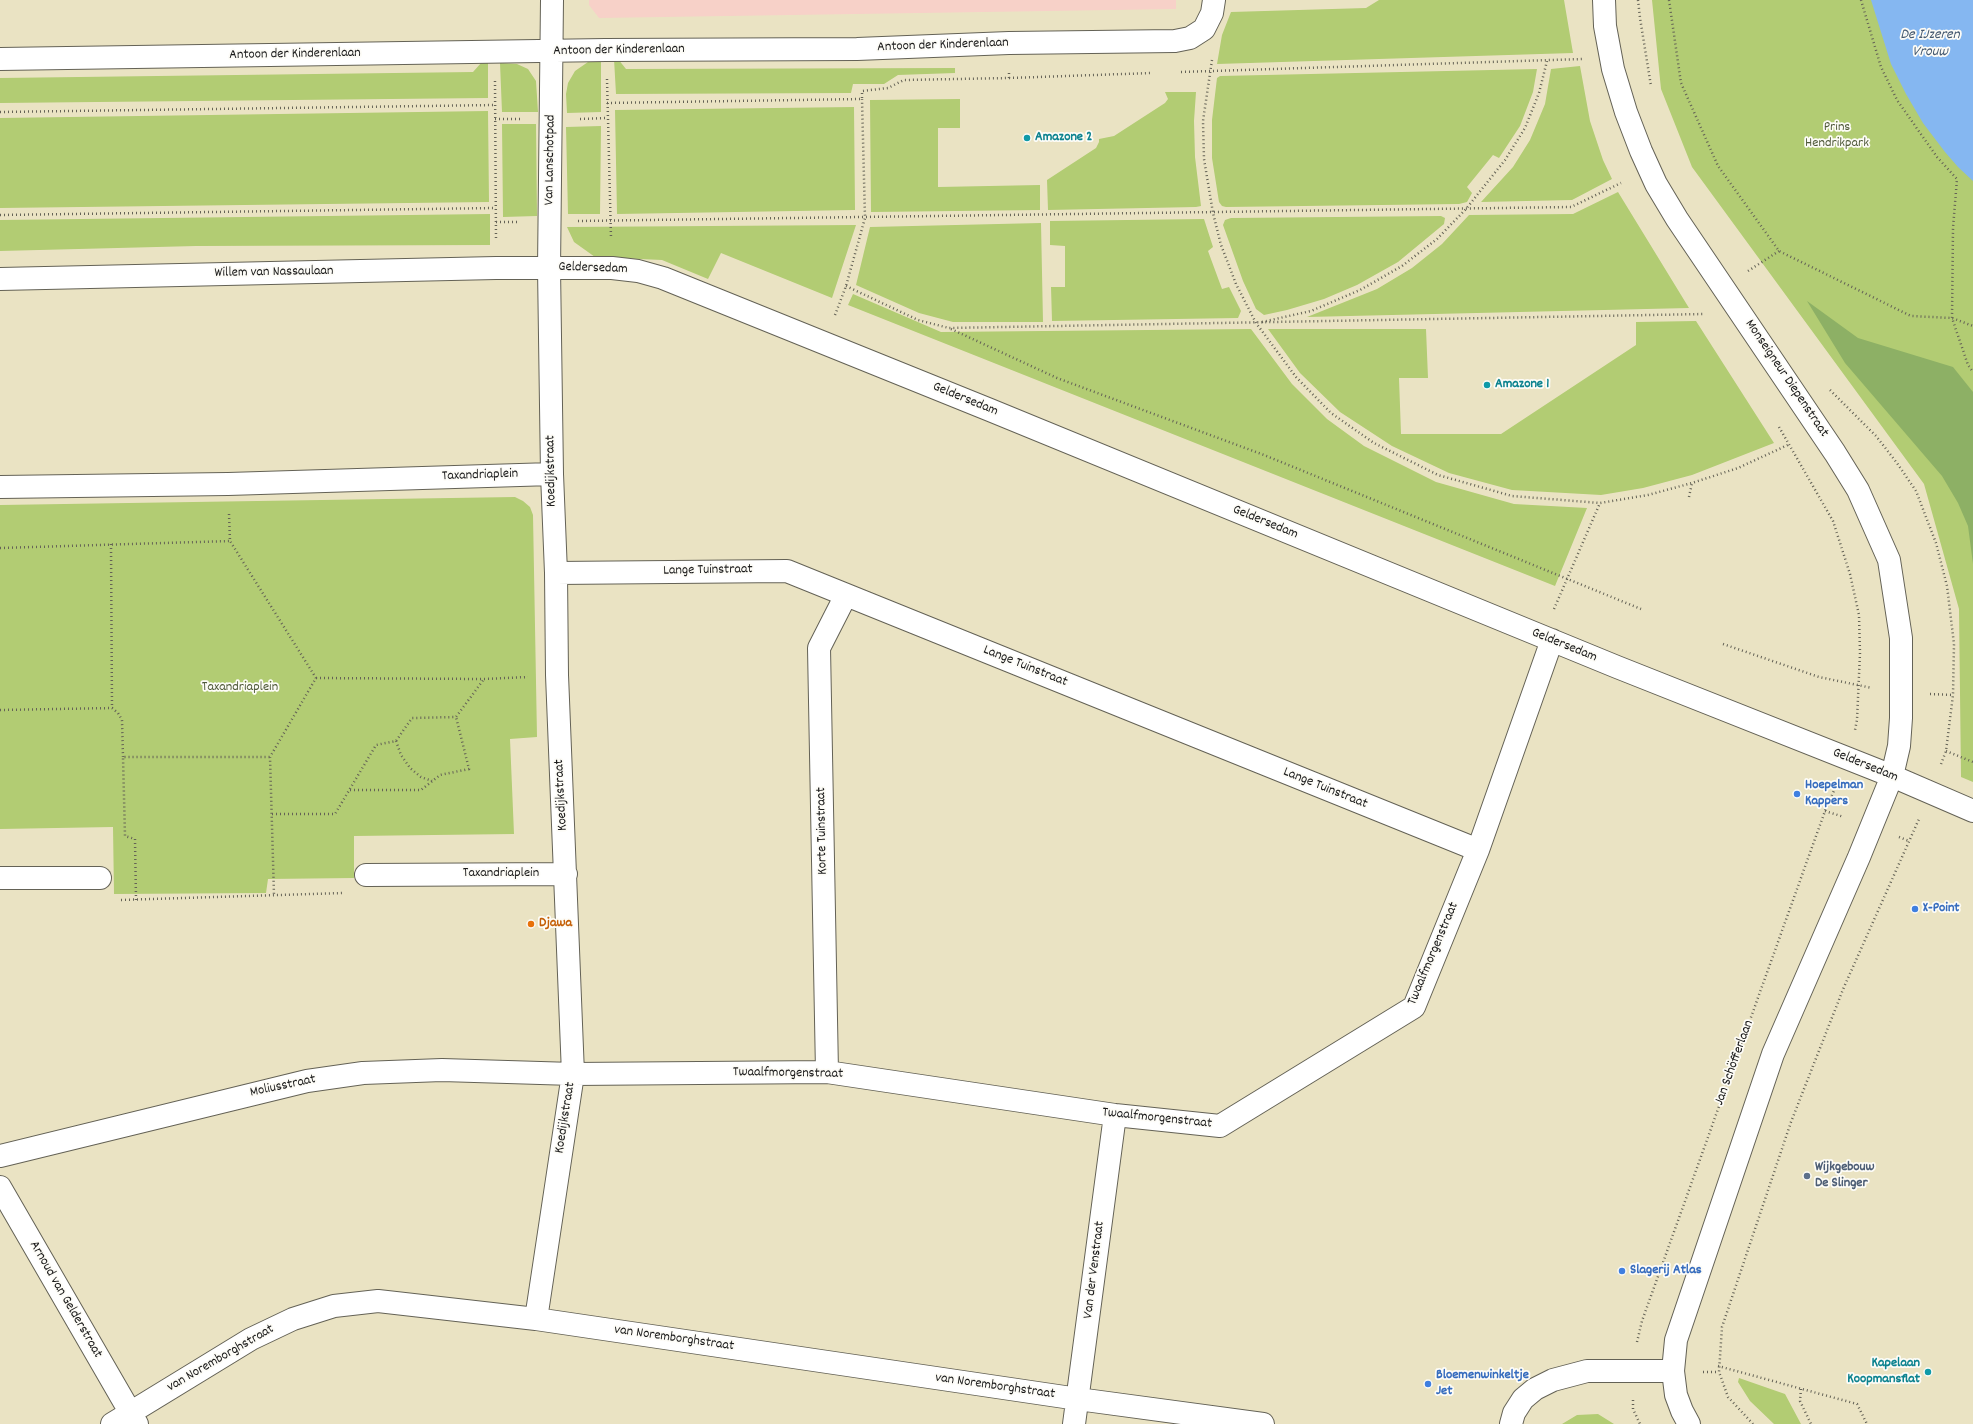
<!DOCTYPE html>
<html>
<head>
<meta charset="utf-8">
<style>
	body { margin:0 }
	canvas { display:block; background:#eae3c3 }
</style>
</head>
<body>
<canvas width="1973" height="1424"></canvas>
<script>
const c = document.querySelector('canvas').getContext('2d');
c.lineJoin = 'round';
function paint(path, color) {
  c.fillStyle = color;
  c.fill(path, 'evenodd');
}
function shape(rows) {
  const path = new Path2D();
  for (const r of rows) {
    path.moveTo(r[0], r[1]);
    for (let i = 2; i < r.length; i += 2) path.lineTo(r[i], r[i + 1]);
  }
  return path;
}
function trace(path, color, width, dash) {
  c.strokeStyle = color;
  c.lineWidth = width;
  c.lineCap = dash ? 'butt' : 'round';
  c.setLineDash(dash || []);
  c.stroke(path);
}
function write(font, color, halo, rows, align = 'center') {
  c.font = font + ' Dekko,sans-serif';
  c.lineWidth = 3.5;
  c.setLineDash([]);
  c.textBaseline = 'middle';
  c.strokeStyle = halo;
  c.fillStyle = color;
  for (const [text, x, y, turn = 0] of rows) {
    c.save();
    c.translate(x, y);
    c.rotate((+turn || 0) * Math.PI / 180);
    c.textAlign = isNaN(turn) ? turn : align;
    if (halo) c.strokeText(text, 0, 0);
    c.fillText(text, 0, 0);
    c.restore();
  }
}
const built = shape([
	[589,0,1176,0,1176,9,599,18,589,5]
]);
const green = shape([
	[1379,0,1564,0,1573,53,1217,64,1222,35,1231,12,1366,8],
	[1652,0,1973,0,1973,782,1961,777,1959,609,1924,484,1692,167,1661,89],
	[614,59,618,59,626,69,955,68,955,73,898,75,884,84,853,84,851,93,616,94],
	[601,61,601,112,567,113,566,94,568,83,575,71,588,62],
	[488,62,488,98,0,103,0,78,473,72,481,63],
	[500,63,517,64,528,69,536,81,538,112,502,112],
	[1580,66,1590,121,1603,160,1612,179,1572,200,1481,202,1513,167,1530,140,1545,104,1551,69],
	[1537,69,1533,92,1520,126,1499,158,1493,155,1467,187,1472,193,1467,202,1459,204,1226,207,1222,206,1219,202,1212,158,1212,120,1217,78,1220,76],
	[1165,92,1196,92,1194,121,1195,157,1201,206,1196,207,1048,210,1047,180,1096,148,1099,142,1099,139,1114,136,1165,103,1168,99],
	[960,99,960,128,938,128,938,187,1040,185,1040,210,871,212,870,100],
	[854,107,855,210,617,214,615,110],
	[488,111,489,202,0,208,0,118],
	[502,124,536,124,537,216,503,217],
	[601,126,600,214,568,214,566,127],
	[1618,192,1689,308,1307,317,1377,289,1412,268,1442,244,1469,215,1573,214],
	[490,214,490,245,196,246,0,251,0,220],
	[1441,216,1445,218,1444,224,1398,262,1357,285,1324,299,1287,310,1264,315,1256,309,1243,281,1223,225,1225,220,1231,218],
	[1204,219,1213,247,1208,251,1222,289,1229,287,1241,311,1238,318,1052,321,1051,287,1065,287,1065,246,1050,245,1050,221],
	[1041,223,1043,322,953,322,919,313,856,285,870,227],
	[856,225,832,298,721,253,708,279,662,260,595,257,574,242,567,227],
	[853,294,941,332,1251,329,1292,384,1327,419,1364,446,1436,482,1514,504,1587,508,1555,586,848,305],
	[1696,321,1774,443,1692,475,1643,488,1601,495,1512,490,1449,473,1392,446,1340,412,1300,373,1268,329,1426,329,1428,378,1399,378,1401,434,1501,434,1636,345,1636,322],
	[515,497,523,501,530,507,533,515,537,737,510,739,514,834,354,836,354,878,268,879,266,893,114,894,113,827,0,829,0,505],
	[1739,1378,1785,1394,1801,1424,1774,1424,1750,1401,1738,1382],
	[1598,1414,1614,1424,1562,1424,1577,1415]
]);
const forest = shape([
	[1807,301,1858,338,1953,367,1973,392,1973,564,1968,526,1958,503,1942,476,1845,363]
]);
const water = shape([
	[1871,0,1973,0,1973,181,1958,167,1945,152,1923,123,1906,94,1891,64]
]);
const path = shape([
	[1638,0,1640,18,1651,86],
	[1669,0,1681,83,1718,166,1779,251,1911,316,1952,318,1973,326],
	[1861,0,1881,67,1897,100,1937,157,1957,179,1953,228,1952,318,1968,365,1973,372],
	[1212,60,1203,121,1204,159,1213,213,1221,245,1236,284,1256,323,1296,377,1331,413,1374,443,1438,475,1512,496,1600,503,1648,495,1692,483,1738,468,1790,444],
	[1181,72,1582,59],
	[1009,78,1152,73],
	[607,79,611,238],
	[495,81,496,240],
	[607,103,862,99,862,91,888,88,904,80,1009,78,1009,71],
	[0,112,495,105],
	[495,119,521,119],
	[580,119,607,118],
	[0,215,496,208],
	[578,221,1571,207,1621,183],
	[496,222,519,222],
	[1748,271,1779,251],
	[846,286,918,320,949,328,1704,314],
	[835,315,846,286,865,218,862,99],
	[1262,322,1311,311,1360,290,1402,266,1437,239,1466,209,1505,160,1525,128,1539,93,1547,61],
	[951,329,1057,378,1264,455,1641,609],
	[1830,390,1876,436,1897,463,1916,491,1936,543,1947,586,1954,644,1953,695,1946,751,1941,764],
	[1779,427,1833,521,1850,574,1859,615,1860,653,1857,720,1855,730],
	[1689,497,1692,483],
	[229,514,230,541,316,678,270,757,274,895],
	[111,544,112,708],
	[0,548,230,541],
	[1554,609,1600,503],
	[1723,644,1819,677,1872,688],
	[316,678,484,679,528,677],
	[1930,694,1953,695],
	[0,710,112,708,118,713,122,720,123,757],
	[396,741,401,755,410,768,421,777,432,781],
	[1946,751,1973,762],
	[350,790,421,790,440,775,469,769,456,717],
	[1825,811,1844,817],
	[272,814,335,814,376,745,396,741,412,718,456,717,484,679],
	[1899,837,1909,841],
	[121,900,344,893],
	[136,900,135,839,125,836,123,757,270,757],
	[1637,1342,1642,1321,1825,811,1836,786],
	[1718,1366,1857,1404,1867,1424],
	[1703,1372,1719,1372],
	[1801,1389,1800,1401,1811,1424],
	[1633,1400,1633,1409,1640,1424],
	[1753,1424,1728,1397,1719,1372,1722,1327,1791,1122,1844,987,1919,819]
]);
const pedestrian = shape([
	[0,878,100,878]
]);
const minor = shape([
	[1604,0,1605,26,1613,69,1626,112,1641,151,1656,184,1677,219,1835,453,1858,490,1889,560,1901,638,1901,718,1899,746,1892,776,1859,857,1773,1054,1676,1340,1673,1371,1676,1395,1682,1411,1689,1424],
	[0,59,606,50,857,49,1009,43,1175,41,1190,38,1204,29,1212,13,1214,0],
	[0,279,496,268,612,268,638,271,663,278,990,410,1617,667,1892,776,1973,811],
	[0,487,228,484,552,474],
	[556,573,787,571,1478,850],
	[366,875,566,874],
	[827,1072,819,648,846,595],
	[0,1156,307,1081,363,1073,442,1070,573,1074,827,1072,1115,1115,1220,1126,1414,1007,1478,850,1552,640],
	[0,1187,137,1424],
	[536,1319,573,1074,557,675,556,573,552,474,549,268,552,0],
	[112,1424,251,1339,293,1319,334,1306,378,1301,536,1319,1078,1399,1263,1424],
	[1074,1424,1115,1115],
	[1511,1424,1514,1413,1523,1399,1535,1389,1553,1380,1587,1371,1673,1371]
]);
const markers = [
	[1027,138,4,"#0f9aa8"],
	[1487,385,4,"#0f9aa8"],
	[1797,794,4,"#3f7fe0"],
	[1915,909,4,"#3f7fe0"],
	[531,924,4,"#e8710a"],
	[1807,1176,4,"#5c6f8a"],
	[1622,1271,4,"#3f7fe0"],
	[1928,1372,4,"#0f9aa8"],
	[1428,1384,4,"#3f7fe0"]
];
const streetNames = [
	["Antoon der Kinderenlaan",943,46,-2],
	["Antoon der Kinderenlaan",619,51,-1],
	["Antoon der Kinderenlaan",295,55,-1],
	["Van Lanschotpad",551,160,-89],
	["Geldersedam",593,269,2],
	["Willem van Nassaulaan",274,273,-1],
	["Monseigneur Diepenstraat",1786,379,56],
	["Geldersedam",965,400,22],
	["Koedijkstraat",552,471,-91],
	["Taxandriaplein",480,476,-2],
	["Geldersedam",1265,523,22],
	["Lange Tuinstraat",708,571,-1],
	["Geldersedam",1564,646,22],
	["Lange Tuinstraat",1025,667,22],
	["Geldersedam",1865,766,22],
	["Lange Tuinstraat",1325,789,22],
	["Koedijkstraat",562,795,-93],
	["Korte Tuinstraat",823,831,-91],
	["Taxandriaplein",501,874],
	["Twaalfmorgenstraat",1434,954,-67],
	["Jan Schöfferlaan",1735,1063,-70],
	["Twaalfmorgenstraat",788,1074,1],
	["Moliusstraat",283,1087,-12],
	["Koedijkstraat",566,1118,-81],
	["Twaalfmorgenstraat",1157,1119,6],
	["Van der Venstraat",1095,1270,-83],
	["Arnoud van Gelderstraat",65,1300,60],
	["van Noremborghstraat",674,1339,8],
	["van Noremborghstraat",221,1359,-30],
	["van Noremborghstraat",995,1387,8]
];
const parkNames = [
	["Prins",1837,128],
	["Hendrikpark",1837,144],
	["Taxandriaplein",240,688]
];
const cultureNames = [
	["Amazone 2",1035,138],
	["Amazone 1",1495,385],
	["Kapelaan",1920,1364,"right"],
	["Koopmansflat",1920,1380,"right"]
];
const shopNames = [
	["Hoepelman",1805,786],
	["Kappers",1805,802],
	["X-Point",1923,909],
	["Slagerij Atlas",1630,1271],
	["Bloemenwinkeltje",1436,1376],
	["Jet",1436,1392]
];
const foodNames = [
	["Djawa",539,924]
];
const serviceNames = [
	["Wijkgebouw",1815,1168],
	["De Slinger",1815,1184]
];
const waterNames = [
	["De IJzeren",1930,36],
	["Vrouw",1930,53]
];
paint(built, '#f7d1c8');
paint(green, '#b2cc73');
paint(forest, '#8db065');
paint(water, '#85b7f1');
trace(pedestrian, '#646256', 24);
trace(minor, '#646256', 24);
trace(path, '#646256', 2.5, [1, 3]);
trace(pedestrian, '#fff', 22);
trace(minor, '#fff', 22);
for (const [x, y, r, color] of markers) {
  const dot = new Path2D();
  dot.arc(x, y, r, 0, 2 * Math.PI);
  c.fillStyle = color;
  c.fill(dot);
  trace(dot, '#fdfcf7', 1.5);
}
write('14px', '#1c1c1c', '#fdfcf7', streetNames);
write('14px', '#505a3a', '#fdfcf7', parkNames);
write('bold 14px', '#0d838f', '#fdfcf7', cultureNames, 'left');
write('bold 14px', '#366cbe', '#fdfcf7', shopNames, 'left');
write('bold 14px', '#c56008', '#fdfcf7', foodNames, 'left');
write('bold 14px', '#4e5e75', '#fdfcf7', serviceNames, 'left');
write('italic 15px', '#465a71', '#fdfcf7', waterNames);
</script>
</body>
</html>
